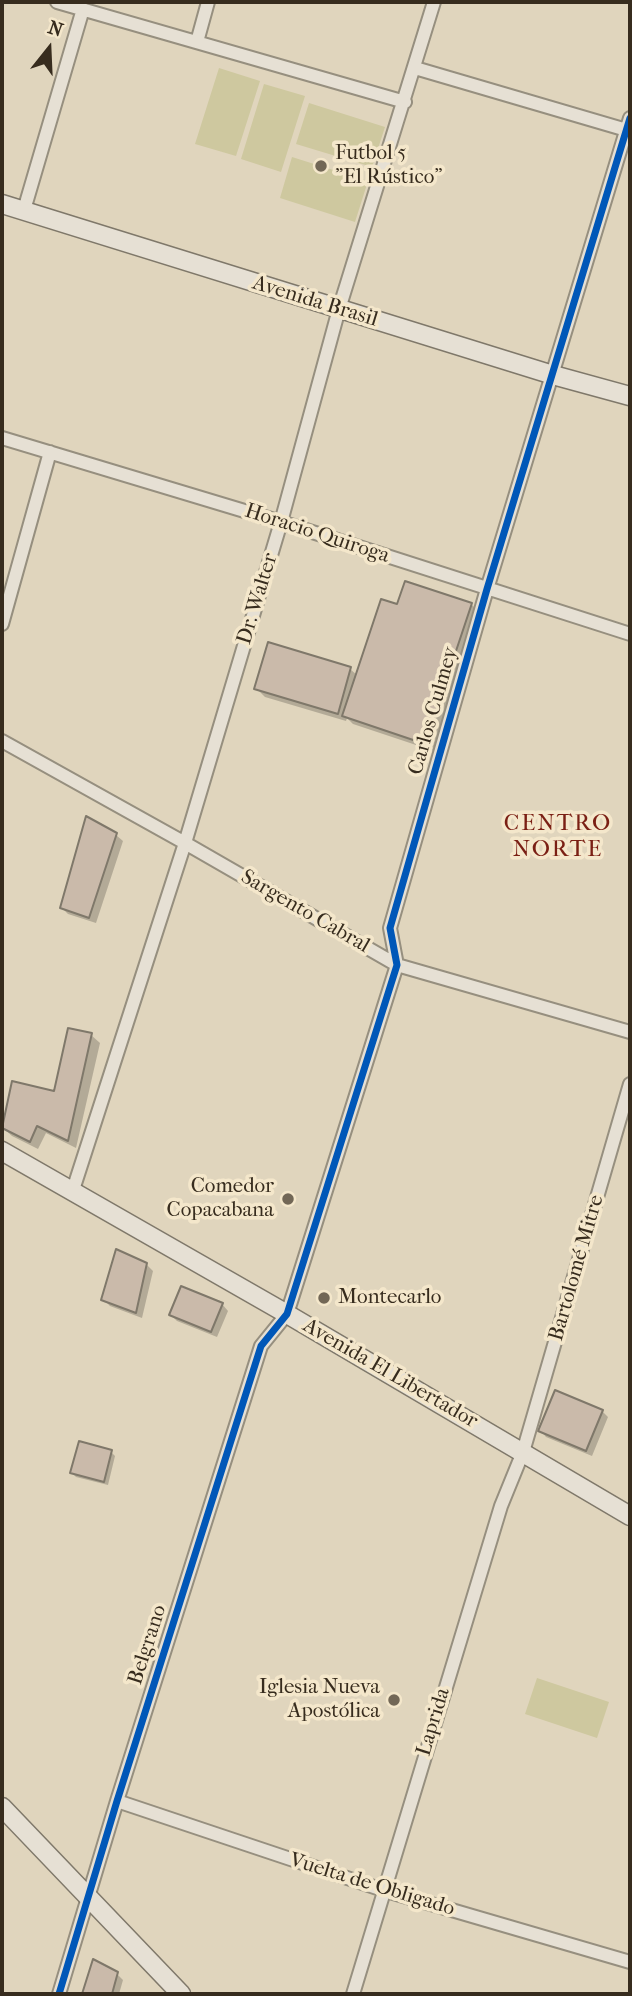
<!DOCTYPE html>
<html>
<head>
<meta charset="utf-8">
<style>
	body { margin:0 }
	#map { position:relative; width:632px; height:1996px; overflow:hidden; background:#e0d5bd; font-family:"IM FELL French Canon",serif }
	canvas { display:block }
	.frame { position:absolute; inset:0; border:4px solid #372c1e; pointer-events:none }
	.north { position:absolute; left:14px; top:14px; width:70px; height:70px; -webkit-text-stroke:5px #f4e7cb; paint-order:stroke; rotate:18deg; font-size:19px; font-weight:700; line-height:28px; text-align:center; color:#372c1e }
	.north::after { content:''; display:block; margin:auto; width:24px; height:32px; background:#372c1e; clip-path:polygon(50% 0,100% 100%,50% 72%,0 100%) }
</style>
</head>
<body>
<div id="map">
<canvas width="632" height="1996"></canvas>
<div class="frame"></div>
<div class="north">N</div>
</div>
<script>
const c = document.querySelector('canvas').getContext('2d');
c.lineJoin = 'round';
function paint(path, color) {
  c.fillStyle = color;
  c.fill(path, 'evenodd');
}
function shape(rows) {
  const path = new Path2D();
  for (const r of rows) {
    path.moveTo(r[0], r[1]);
    for (let i = 2; i < r.length; i += 2) path.lineTo(r[i], r[i + 1]);
  }
  return path;
}
function trace(path, color, width, dash) {
  c.strokeStyle = color;
  c.lineWidth = width;
  c.lineCap = dash ? 'butt' : 'round';
  c.setLineDash(dash || []);
  c.stroke(path);
}
function write(font, color, halo, rows, align = 'center') {
  c.font = font + ' "IM FELL French Canon",serif';
  c.lineWidth = 7;
  c.setLineDash([]);
  c.textBaseline = 'middle';
  c.strokeStyle = halo;
  c.fillStyle = color;
  for (const [text, x, y, turn = 0] of rows) {
    c.save();
    c.translate(x, y);
    c.rotate((+turn || 0) * Math.PI / 180);
    c.textAlign = isNaN(turn) ? turn : align;
    if (halo) c.strokeText(text, 0, 0);
    c.fillText(text, 0, 0);
    c.restore();
  }
}
const green = shape([
	[219,68,260,81,236,156,195,144],
	[264,84,305,96,281,172,241,159],
	[309,103,385,127,372,167,296,144],
	[292,157,368,181,355,222,280,198],
	[537,1678,609,1702,597,1738,525,1714]
]);
const shadow = shape([
	[471,604,479,612,434,751,353,724,347,718,346,721,265,697,256,688,269,645,350,669,358,676],
	[116,835,123,841,96,923,68,914,62,908],
	[91,1035,100,1043,76,1148,46,1133,38,1149,12,1136,3,1128,56,1093],
	[146,1264,153,1271,142,1318,110,1306,103,1299],
	[222,1304,228,1311,217,1337,177,1321,171,1315],
	[602,1411,608,1417,592,1456,546,1437,540,1430],
	[111,1452,115,1456,108,1485,76,1477,72,1473],
	[94,1961,117,1974,123,1980,119,1994,84,1994]
]);
const building = shape([
	[405,581,472,603,425,744,342,716,381,599,397,604,405,581],
	[268,642,351,667,338,714,254,689,268,642],
	[86,816,117,833,89,918,60,908,86,816],
	[68,1028,92,1033,68,1141,37,1126,30,1142,2,1128,12,1081,54,1091,68,1028],
	[116,1249,147,1263,136,1313,101,1300,116,1249],
	[181,1286,223,1303,211,1332,169,1315,181,1286],
	[555,1390,603,1410,586,1451,538,1431,555,1390],
	[79,1441,112,1450,104,1482,70,1473,79,1441],
	[93,1959,118,1972,112,1994,82,1994,93,1959]
]);
const street = shape([
	[57,2,405,102],
	[197,42,208,2],
	[415,68,630,131],
	[24,210,83,9],
	[2,438,281,522,630,634],
	[2,624,50,452],
	[2,741,185,843,397,965,630,1032],
	[72,1193,185,843,281,522,339,309,434,2],
	[117,1801,383,1890,630,1962],
	[59,1994,117,1801,261,1346,287,1314,397,965,390,928,487,589,630,118],
	[353,1994,501,1506,523,1452,630,1084]
]);
const secondary = shape([
	[2,204,553,375,630,396],
	[2,1151,287,1314,630,1516],
	[2,1807,181,1994]
]);
const cycleway = shape([
	[59,1994,117,1801,261,1346,287,1314,397,965,390,928,487,589,630,118]
]);
const markers = [
	[321,166,7,"#726756"],
	[288,1199,7,"#726756"],
	[324,1298,7,"#726756"],
	[394,1700,7,"#726756"]
];
const poiNames = [
	["Futbol 5",335,154],
	["\"El Rústico\"",335,178],
	["Comedor",274,1187,"right"],
	["Copacabana",274,1211,"right"],
	["Montecarlo",338,1298],
	["Iglesia Nueva",380,1688,"right"],
	["Apostólica",380,1712,"right"]
];
const streetNames = [
	["Avenida Brasil",315,302,17],
	["Horacio Quiroga",317,534,18],
	["Dr. Walter",258,599,-73],
	["Carlos Culmey",434,711,-74],
	["Sargento Cabral",305,912,30],
	["Bartolomé Mitre",577,1268,-74],
	["Avenida El Libertador",390,1374,30],
	["Belgrano",148,1645,-72],
	["Laprida",434,1722,-73],
	["Vuelta de Obligado",372,1885,17]
];
const neighbourhoodNames = [
	["CENTRO",558,824],
	["NORTE",558,850]
];
paint(green, '#cec89f');
paint(shadow, '#0003');
paint(building, '#cabaaa');
trace(building, '#7f786a', 2);
trace(street, '#968f7f', 16);
trace(secondary, '#7f786a', 21);
trace(street, '#e6e0d4', 12);
trace(secondary, '#e6e0d4', 18);
trace(cycleway, '#0057b8', 7);
for (const [x, y, r, color] of markers) {
  const dot = new Path2D();
  dot.arc(x, y, r, 0, 2 * Math.PI);
  c.fillStyle = color;
  c.fill(dot);
  trace(dot, '#f4e7cb', 2.5);
}
write('21px', '#372c1e', '#f4e7cb', poiNames, 'left');
write('21px', '#372c1e', '#f4e7cb', streetNames);
c.letterSpacing = '2px';
write('23px', '#7a1f14', '#f4e7cb', neighbourhoodNames);
c.letterSpacing = '0px';
</script>
</body>
</html>
